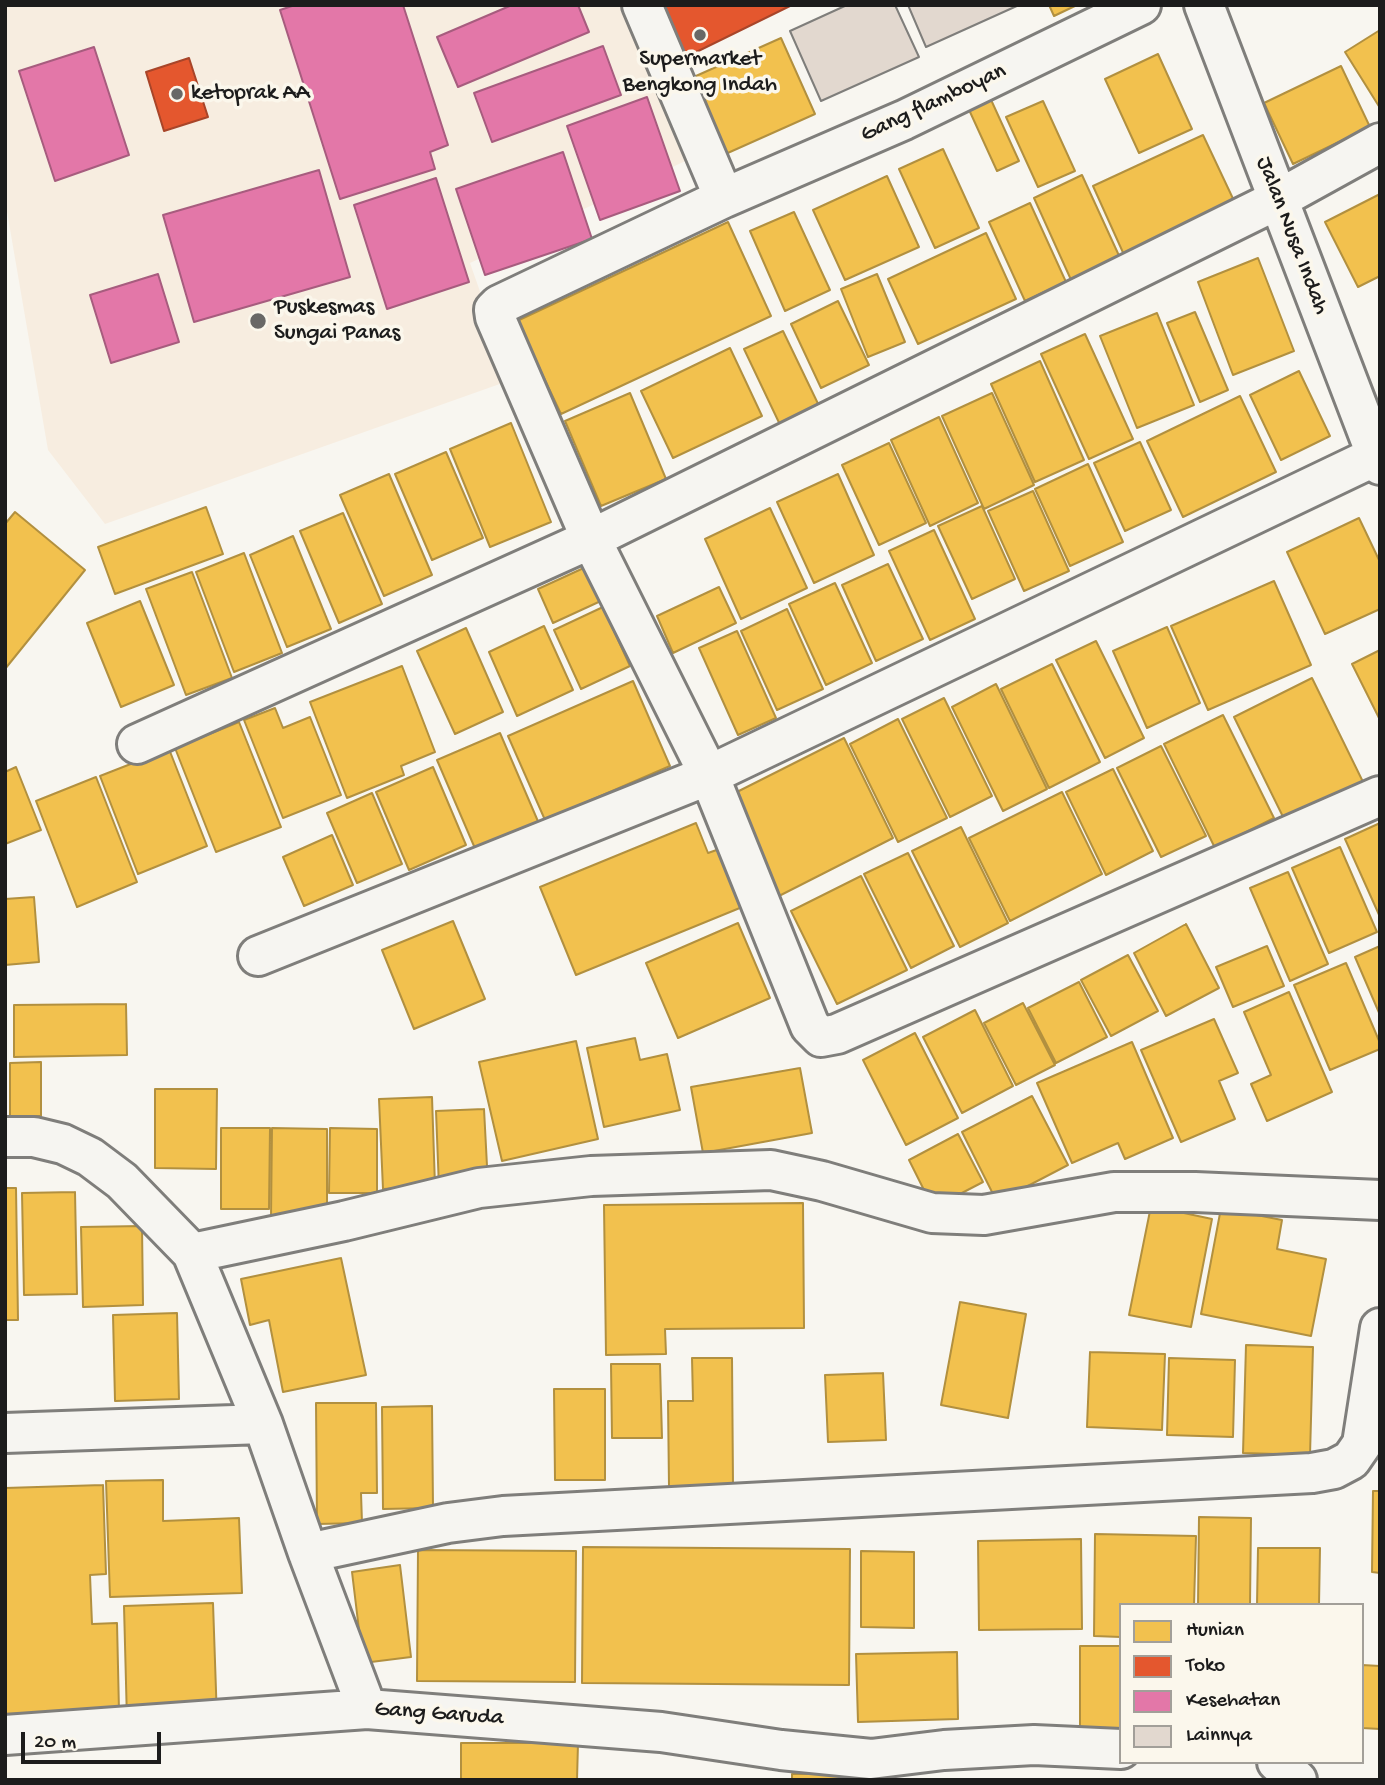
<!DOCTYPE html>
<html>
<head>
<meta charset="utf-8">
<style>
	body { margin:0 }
	#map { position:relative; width:1385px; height:1785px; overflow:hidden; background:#f8f6f0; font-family:"Gochi Hand",sans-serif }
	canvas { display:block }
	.frame { position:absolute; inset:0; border:7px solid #1c1c1c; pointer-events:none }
	.legend { position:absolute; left:1119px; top:1603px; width:245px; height:161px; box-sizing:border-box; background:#fbf7ec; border:2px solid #a29f99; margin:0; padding:9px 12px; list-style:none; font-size:21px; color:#1c1c1c }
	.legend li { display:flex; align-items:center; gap:14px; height:35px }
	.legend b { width:35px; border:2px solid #a29f99 }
	.scale { position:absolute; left:21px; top:1732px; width:140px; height:32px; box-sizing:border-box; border:4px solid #1c1c1c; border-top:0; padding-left:9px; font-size:21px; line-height:24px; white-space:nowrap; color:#1c1c1c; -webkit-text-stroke:5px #fbf7ec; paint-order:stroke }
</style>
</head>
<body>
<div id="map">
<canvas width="1385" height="1785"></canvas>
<div class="frame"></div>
<ul class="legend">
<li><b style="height:19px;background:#f2c14e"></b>Hunian</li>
<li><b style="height:19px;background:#e4572e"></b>Toko</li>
<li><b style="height:19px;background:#e377a8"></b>Kesehatan</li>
<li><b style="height:19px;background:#e2d8cf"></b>Lainnya</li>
</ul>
<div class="scale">20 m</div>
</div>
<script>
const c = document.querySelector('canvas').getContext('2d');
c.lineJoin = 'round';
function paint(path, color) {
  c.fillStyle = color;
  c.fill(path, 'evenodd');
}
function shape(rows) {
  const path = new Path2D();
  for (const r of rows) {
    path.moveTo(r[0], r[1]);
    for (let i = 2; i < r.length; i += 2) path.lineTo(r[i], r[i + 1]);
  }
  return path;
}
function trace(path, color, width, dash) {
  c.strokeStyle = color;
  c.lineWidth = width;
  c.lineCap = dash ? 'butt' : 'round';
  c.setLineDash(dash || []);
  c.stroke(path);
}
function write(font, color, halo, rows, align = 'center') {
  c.font = font + ' "Gochi Hand",sans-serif';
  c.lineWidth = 7;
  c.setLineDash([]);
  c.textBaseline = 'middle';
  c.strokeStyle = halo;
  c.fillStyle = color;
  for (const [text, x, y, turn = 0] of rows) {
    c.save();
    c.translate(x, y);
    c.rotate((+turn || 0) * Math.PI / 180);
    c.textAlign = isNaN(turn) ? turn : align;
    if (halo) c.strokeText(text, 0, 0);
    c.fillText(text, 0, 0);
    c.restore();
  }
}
const built = shape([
	[5,5,631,5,700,154,470,263,511,380,105,524,48,450,5,200]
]);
const homes = shape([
	[1049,5,1077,5,1054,16,1049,5],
	[1380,30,1380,108,1345,52,1380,30],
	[781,38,815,114,721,156,687,80,781,38],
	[1158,54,1192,129,1139,153,1105,79,1158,54],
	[1341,66,1370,127,1293,164,1264,103,1341,66],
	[987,91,1019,161,997,171,965,101,987,91],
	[1043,101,1075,171,1038,187,1006,117,1043,101],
	[1203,135,1236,205,1125,257,1093,186,1203,135],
	[943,149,979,228,935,248,899,169,943,149],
	[1082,175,1121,260,1072,282,1034,198,1082,175],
	[887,176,919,247,845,280,813,210,887,176],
	[1380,194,1380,276,1358,287,1325,222,1380,194],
	[1030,203,1066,282,1025,301,989,222,1030,203],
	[794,212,830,290,785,311,750,231,794,212],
	[728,222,771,316,561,414,517,321,728,222],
	[986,233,1016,299,918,344,888,279,986,233],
	[1258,258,1294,351,1233,375,1198,282,1258,258],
	[877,274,905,342,868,357,841,289,877,274],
	[838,301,869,365,821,388,791,324,838,301],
	[1195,312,1228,390,1200,402,1167,323,1195,312],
	[1157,313,1194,405,1137,428,1100,336,1157,313],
	[783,331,822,412,783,431,744,349,783,331],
	[1085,334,1133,439,1089,459,1041,354,1085,334],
	[730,348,762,416,673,458,641,391,730,348],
	[1040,361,1084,460,1035,482,991,384,1040,361],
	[1299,371,1330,436,1281,460,1250,395,1299,371],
	[630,393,666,479,601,506,565,421,630,393],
	[992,393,1034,485,984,509,942,416,992,393],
	[1240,396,1276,472,1183,517,1147,441,1240,396],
	[939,417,978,503,930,526,891,440,939,417],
	[511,423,551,522,490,547,450,449,511,423],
	[1140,442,1171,510,1125,531,1094,463,1140,442],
	[889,443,926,523,879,545,842,465,889,443],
	[446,452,483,538,432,560,395,474,446,452],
	[1088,464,1123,542,1070,566,1035,489,1088,464],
	[389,474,432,575,384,596,340,495,389,474],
	[838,474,874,555,814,583,777,502,838,474],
	[1033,491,1069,571,1024,591,988,511,1033,491],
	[982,506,1015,579,972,599,938,526,982,506],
	[206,507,223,554,115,594,98,547,206,507],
	[770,508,807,588,741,619,705,539,770,508],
	[15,512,85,570,5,669,5,524,15,512],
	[343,513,382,604,339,623,300,531,343,513],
	[1359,518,1380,562,1380,609,1325,634,1287,552,1359,518],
	[934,530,975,619,930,640,889,551,934,530],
	[293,536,331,629,287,647,250,555,293,536],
	[244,553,282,653,234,672,196,572,244,553],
	[888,564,923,639,876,661,842,585,888,564],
	[588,566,603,600,553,623,538,589,588,566],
	[192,572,232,678,186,695,146,589,192,572],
	[1274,581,1311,665,1208,710,1171,626,1274,581],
	[835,583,872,663,826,685,789,604,835,583],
	[719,587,736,623,673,653,657,616,719,587],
	[140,601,174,685,121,707,87,623,140,601],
	[603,607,630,666,581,689,554,630,603,607],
	[787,609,823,689,777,710,741,631,787,609],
	[544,626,573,690,517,716,489,652,544,626],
	[1167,627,1200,703,1147,728,1113,651,1167,627],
	[466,628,503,712,455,734,417,651,466,628],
	[737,631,776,718,738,735,699,648,737,631],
	[1096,641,1144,738,1105,758,1056,660,1096,641],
	[1380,650,1380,720,1352,664,1380,650],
	[1052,664,1100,762,1049,788,1001,689,1052,664],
	[402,666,435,752,401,766,404,775,347,798,310,702,402,666],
	[1312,678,1367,790,1289,829,1234,717,1312,678],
	[633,681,670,766,545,820,508,736,633,681],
	[996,684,1047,789,1003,811,952,707,996,684],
	[944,698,992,796,950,817,902,719,944,698],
	[275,708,283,728,310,717,341,795,283,818,244,720,275,708],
	[1223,715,1274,818,1215,848,1164,744,1223,715],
	[898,719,947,818,898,842,850,744,898,719],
	[239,722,281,827,216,852,175,748,239,722],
	[500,733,540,826,477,853,437,760,500,733],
	[844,738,893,838,775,898,725,798,844,738],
	[1161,746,1206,836,1161,857,1117,768,1161,746],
	[169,749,207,846,138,874,100,776,169,749],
	[16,767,41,830,5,844,5,772,16,767],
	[433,767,466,845,409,870,376,792,433,767],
	[1113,769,1153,851,1106,875,1066,792,1113,769],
	[96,777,137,882,77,907,36,801,96,777],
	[1062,792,1102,874,1010,921,969,838,1062,792],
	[372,793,402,864,357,883,327,813,372,793],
	[696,823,708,853,728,846,752,903,576,975,540,887,696,823],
	[1380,823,1380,917,1345,839,1380,823],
	[961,827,1008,923,960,947,912,851,961,827],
	[332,835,353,885,304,906,283,857,332,835],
	[1340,847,1377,932,1329,953,1292,868,1340,847],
	[908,853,954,946,911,968,864,874,908,853],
	[1288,872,1328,964,1290,981,1250,888,1288,872],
	[861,876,907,970,837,1004,791,911,861,876],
	[34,897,39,962,5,965,5,899,34,897],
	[453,921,485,999,414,1029,382,950,453,921],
	[738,923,770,998,678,1038,646,963,738,923],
	[1186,924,1219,988,1166,1016,1134,953,1186,924],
	[1267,946,1284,986,1233,1007,1216,967,1267,946],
	[1380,946,1380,1015,1355,957,1380,946],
	[1128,955,1158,1011,1111,1036,1081,980,1128,955],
	[1346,963,1380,1043,1380,1049,1330,1070,1294,985,1346,963],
	[1079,982,1107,1037,1056,1063,1028,1008,1079,982],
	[1289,992,1332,1092,1267,1121,1251,1084,1271,1075,1244,1012,1289,992],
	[1023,1003,1055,1065,1016,1085,984,1023,1023,1003],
	[126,1004,127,1055,14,1057,14,1005,126,1004],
	[975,1010,1013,1086,962,1113,923,1037,975,1010],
	[1214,1019,1238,1073,1219,1081,1235,1119,1181,1142,1141,1050,1214,1019],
	[915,1033,958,1118,906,1145,863,1060,915,1033],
	[635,1038,640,1060,667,1054,680,1110,604,1127,587,1048,635,1038],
	[576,1041,598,1139,502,1161,479,1062,576,1041],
	[1132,1042,1173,1138,1125,1159,1118,1143,1072,1163,1037,1083,1132,1042],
	[41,1062,41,1116,10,1116,10,1063,41,1062],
	[800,1068,812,1133,703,1153,691,1087,800,1068],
	[155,1089,217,1089,216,1169,155,1168,155,1089],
	[1032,1096,1068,1165,997,1202,962,1132,1032,1096],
	[432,1097,435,1186,383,1189,379,1099,432,1097],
	[484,1109,488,1185,439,1188,436,1111,484,1109],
	[221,1128,270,1128,269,1209,221,1209,221,1128],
	[272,1128,327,1129,327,1217,271,1217,272,1128],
	[330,1128,377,1129,377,1193,329,1193,330,1128],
	[958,1134,983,1182,933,1208,909,1160,958,1134],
	[5,1188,16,1188,18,1320,5,1320,5,1188],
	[75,1192,77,1294,24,1295,22,1193,75,1192],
	[803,1203,804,1328,665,1329,666,1354,606,1355,604,1205,803,1203],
	[1151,1206,1212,1219,1191,1327,1129,1315,1151,1206],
	[1221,1208,1282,1220,1277,1249,1326,1259,1311,1336,1201,1314,1221,1208],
	[142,1226,143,1305,83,1307,81,1227,142,1226],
	[341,1258,366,1375,283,1392,269,1320,250,1325,241,1279,341,1258],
	[960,1302,1026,1314,1008,1418,941,1405,960,1302],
	[177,1313,179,1399,115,1401,113,1315,177,1313],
	[1246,1345,1313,1347,1310,1455,1243,1453,1246,1345],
	[1090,1352,1165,1354,1162,1430,1087,1427,1090,1352],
	[692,1358,732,1358,733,1486,669,1487,668,1401,693,1401,692,1358],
	[1169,1358,1235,1360,1233,1437,1167,1435,1169,1358],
	[611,1364,660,1364,662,1438,612,1438,611,1364],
	[883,1373,886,1440,828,1442,825,1375,883,1373],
	[554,1389,605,1389,605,1480,555,1480,554,1389],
	[316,1403,376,1403,377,1493,361,1493,362,1523,317,1524,316,1403],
	[432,1406,433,1508,383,1509,382,1407,432,1406],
	[163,1480,163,1521,239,1518,242,1593,110,1597,106,1481,163,1480],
	[103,1485,106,1574,90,1575,92,1624,117,1623,119,1711,5,1714,5,1488,103,1485],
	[1373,1491,1380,1491,1380,1573,1372,1572,1373,1491],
	[1199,1517,1251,1518,1250,1605,1198,1605,1199,1517],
	[1095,1534,1196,1536,1194,1605,1121,1605,1121,1637,1094,1636,1095,1534],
	[1081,1539,1082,1629,979,1630,978,1541,1081,1539],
	[583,1547,850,1549,849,1685,582,1683,583,1547],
	[1258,1548,1320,1548,1319,1605,1257,1605,1258,1548],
	[418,1550,576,1551,575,1682,417,1681,418,1550],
	[861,1551,914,1552,914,1628,861,1627,861,1551],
	[400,1565,411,1657,363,1663,352,1572,400,1565],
	[213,1603,217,1720,127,1721,124,1606,213,1603],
	[1080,1646,1121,1646,1121,1728,1080,1728,1080,1646],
	[957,1652,958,1719,858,1722,856,1654,957,1652],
	[1362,1665,1380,1666,1380,1729,1362,1728,1362,1665],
	[461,1743,578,1743,577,1780,461,1780,461,1743],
	[792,1774,857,1774,857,1780,792,1780,792,1774]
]);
const shops = shape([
	[653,5,792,5,680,60,653,5],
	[189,58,208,117,164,131,146,72,189,58]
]);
const health = shape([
	[295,5,403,5,448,145,430,152,435,169,340,199,280,10,295,5],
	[512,5,578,5,589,32,458,87,437,37,512,5],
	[603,46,621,95,492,142,474,93,603,46],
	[94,47,129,155,55,181,19,71,94,47],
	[647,97,680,191,600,220,567,126,647,97],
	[563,152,592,239,485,275,456,189,563,152],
	[319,170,350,277,194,322,163,215,319,170],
	[436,178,469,282,387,309,354,205,436,178],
	[158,274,179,342,111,363,90,295,158,274]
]);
const building = shape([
	[847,5,895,5,919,57,821,101,790,31,847,5],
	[908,5,1019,5,926,47,908,5]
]);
const minor = shape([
	[642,5,724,198,499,305,494,310,495,317,591,539,709,775,810,1026,821,1037,837,1034,1380,796],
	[1204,5,1380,465],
	[724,198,904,120,1141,5],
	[137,744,591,539,1277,200,1380,143],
	[258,956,709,775,1380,454],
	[5,1137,34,1137,63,1144,90,1157,122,1181,192,1253,344,1221,479,1188,591,1176,771,1170,822,1181,932,1213,984,1215,1114,1192,1195,1192,1380,1200],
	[192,1253,263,1424,308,1553,367,1709],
	[5,1433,263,1424],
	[308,1553,448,1523,503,1516,1312,1473,1334,1469,1351,1460,1362,1444,1380,1328],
	[5,1735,367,1709,661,1732,781,1750,871,1759,944,1750,1034,1745,1121,1749],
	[1277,1762,1297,1780]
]);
const markers = [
	[700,35,7,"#696866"],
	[177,94,7,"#696866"],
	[258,321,9,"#696866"]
];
const poiNames = [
	["Supermarket",700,60,"center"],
	["Bengkong Indah",700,86,"center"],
	["ketoprak AA",191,94],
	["Puskesmas",274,308],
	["Sungai Panas",274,334]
];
const streetNames = [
	["Gang flamboyan",934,104,-25],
	["Jalan Nusa Indah",1291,236,69],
	["Gang Garuda",439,1715,4]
];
paint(built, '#f7ede0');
paint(homes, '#f2c14e');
trace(homes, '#b2903f', 2);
paint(shops, '#e4572e');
trace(shops, '#a84529', 2);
paint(health, '#e377a8');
trace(health, '#a75c7e', 2);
paint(building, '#e2d8cf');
trace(building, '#7f7e7b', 2);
trace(minor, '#7f7e7b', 44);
trace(minor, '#f6f5f1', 38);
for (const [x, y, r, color] of markers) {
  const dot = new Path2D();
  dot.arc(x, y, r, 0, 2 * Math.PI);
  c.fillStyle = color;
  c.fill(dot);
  trace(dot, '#fbf7ec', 2.5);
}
write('23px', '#1c1c1c', '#fbf7ec', poiNames, 'left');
write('23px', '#1c1c1c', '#fbf7ec', streetNames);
</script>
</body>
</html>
